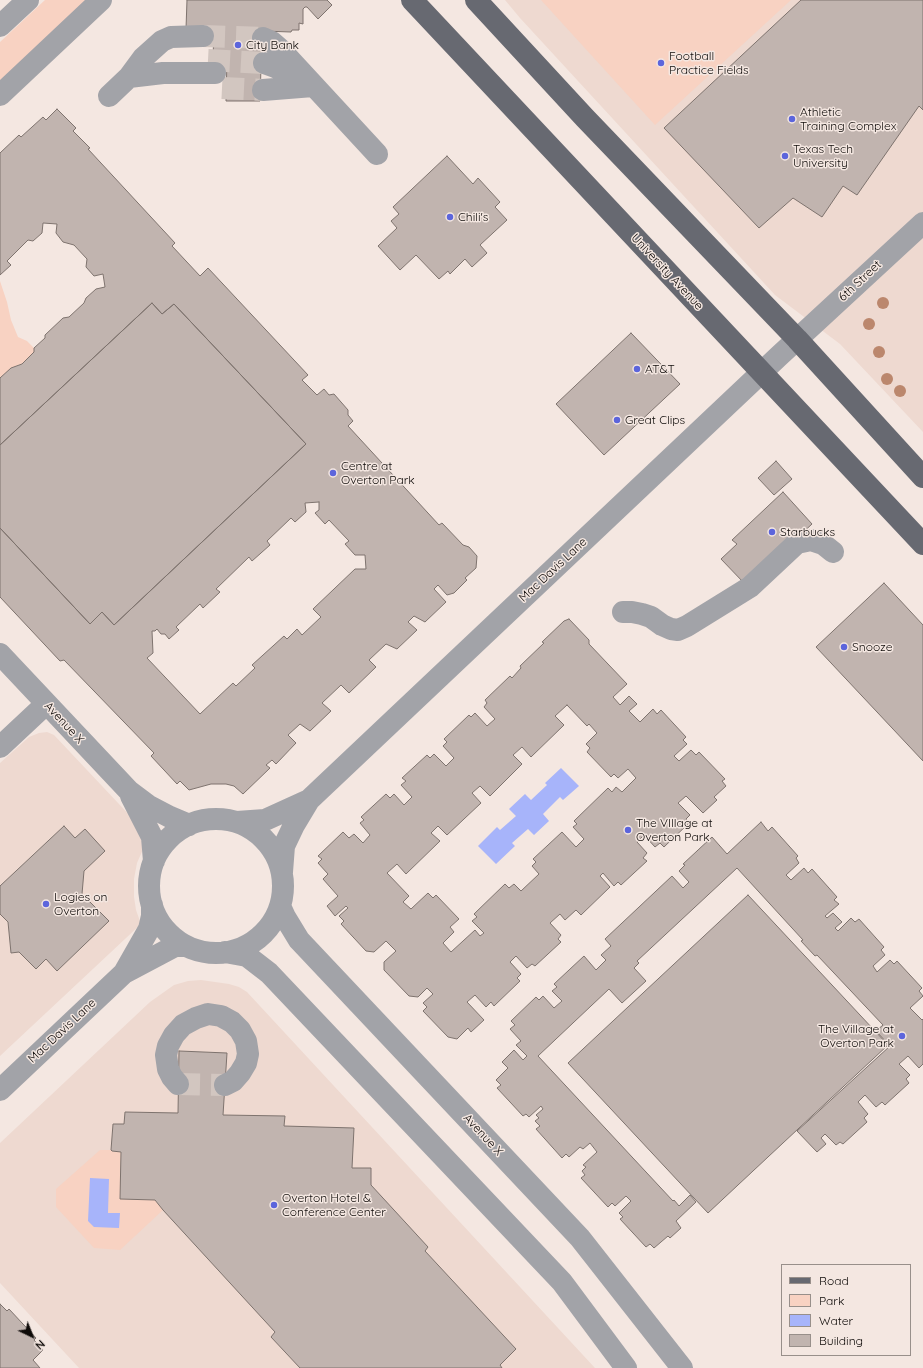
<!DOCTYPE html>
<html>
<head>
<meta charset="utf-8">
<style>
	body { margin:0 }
	#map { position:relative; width:923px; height:1368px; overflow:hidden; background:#f4e7e1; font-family:Quicksand,sans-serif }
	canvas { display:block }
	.legend { position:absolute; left:781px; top:1264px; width:130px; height:92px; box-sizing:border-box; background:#f4e7e1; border:1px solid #988f8a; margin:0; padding:5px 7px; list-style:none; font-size:12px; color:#0e0a08 }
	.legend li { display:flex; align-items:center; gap:8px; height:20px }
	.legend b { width:20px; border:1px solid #988f8a }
	.north { position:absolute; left:12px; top:1316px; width:40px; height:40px; -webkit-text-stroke:3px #f4e7e1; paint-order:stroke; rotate:137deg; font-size:11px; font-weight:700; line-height:16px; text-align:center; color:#0e0a08 }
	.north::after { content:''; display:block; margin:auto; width:14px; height:18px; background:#0e0a08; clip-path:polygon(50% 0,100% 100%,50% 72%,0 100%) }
</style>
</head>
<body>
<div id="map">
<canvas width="923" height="1368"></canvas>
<ul class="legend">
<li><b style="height:5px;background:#676971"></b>Road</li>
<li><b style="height:11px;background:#f8d2c2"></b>Park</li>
<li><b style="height:11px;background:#a7b4fa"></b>Water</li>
<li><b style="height:11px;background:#c1b4af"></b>Building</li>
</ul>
<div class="north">N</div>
</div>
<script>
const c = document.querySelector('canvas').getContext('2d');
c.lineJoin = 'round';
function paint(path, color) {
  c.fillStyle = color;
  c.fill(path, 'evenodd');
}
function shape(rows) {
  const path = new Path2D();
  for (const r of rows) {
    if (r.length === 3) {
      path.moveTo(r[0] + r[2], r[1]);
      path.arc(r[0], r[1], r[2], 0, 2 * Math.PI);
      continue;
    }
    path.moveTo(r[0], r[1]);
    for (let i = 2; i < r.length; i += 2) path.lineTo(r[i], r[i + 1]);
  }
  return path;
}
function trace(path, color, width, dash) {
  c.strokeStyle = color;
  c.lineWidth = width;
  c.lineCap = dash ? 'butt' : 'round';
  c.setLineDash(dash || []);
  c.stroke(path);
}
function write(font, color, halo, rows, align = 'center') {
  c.font = font + ' Quicksand,sans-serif';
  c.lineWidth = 3;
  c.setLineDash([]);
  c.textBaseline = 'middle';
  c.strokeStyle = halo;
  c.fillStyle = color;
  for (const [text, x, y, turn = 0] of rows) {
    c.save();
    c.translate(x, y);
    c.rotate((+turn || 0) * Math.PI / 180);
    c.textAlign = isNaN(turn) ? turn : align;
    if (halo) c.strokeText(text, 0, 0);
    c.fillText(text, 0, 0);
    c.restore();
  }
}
const built = shape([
	[505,0,923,0,923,432,840,344,775,295,520,18],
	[47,732,54,735,135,821,144,847,137,863,134,879,134,897,136,910,141,924,0,1056,0,763,29,737,39,733],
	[201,980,229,984,239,987,247,992,595,1368,79,1368,0,1283,0,1143,150,1002,174,985,188,981]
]);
const green = shape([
	[45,0,92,0,0,86,0,42],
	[541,0,791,0,655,125],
	[0,281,7,302,11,320,18,337,27,341,34,348,34,352,22,364,11,368,0,378],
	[100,1150,111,1150,112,1151,121,1152,163,1210,120,1250,94,1248,56,1207,56,1189]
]);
const water = shape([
	[561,768,579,786,563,800,560,797,543,814,549,821,534,835,528,829,512,843,515,846,496,864,478,846,497,827,500,830,516,816,509,809,525,794,531,800,547,785,545,783],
	[90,1178,109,1179,108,1213,120,1213,119,1228,94,1227,88,1221]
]);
const building = shape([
	[187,0,327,0,332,5,318,19,307,7,305,7,303,9,303,24,299,23,299,30,292,30,291,32,262,31,260,101,226,101,227,58,213,58,214,30,186,29,187,0],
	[801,0,923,0,923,110,919,106,857,195,843,186,822,217,793,198,759,228,664,128,801,0],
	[57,109,76,128,73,131,90,148,88,149,175,243,172,246,200,276,208,268,308,375,302,380,317,395,324,389,329,395,334,394,348,410,348,415,353,421,348,426,439,525,442,523,463,545,469,547,477,556,476,568,465,578,467,580,454,593,447,595,438,585,434,589,446,602,425,622,414,616,408,622,417,630,397,649,386,644,369,660,376,667,349,693,341,685,322,703,331,711,310,731,300,724,288,735,296,743,276,764,272,760,266,765,270,768,243,794,234,786,226,784,211,784,189,790,180,781,177,784,151,756,154,753,64,660,60,661,0,597,0,528,90,624,102,612,114,625,306,444,174,304,162,314,152,303,0,445,0,378,11,368,22,364,34,352,34,348,45,338,45,335,63,318,69,317,84,303,86,298,96,289,105,287,103,274,94,276,86,267,87,259,74,245,63,242,56,233,57,224,43,223,42,233,33,241,28,240,7,261,11,265,0,275,0,153,19,135,21,137,43,117,46,120,57,109],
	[319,502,319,510,315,513,325,524,329,520,349,541,345,544,355,555,365,555,366,569,355,569,313,609,321,617,302,635,297,629,287,639,284,636,252,665,255,668,236,686,233,683,200,714,147,658,153,653,152,631,155,631,157,629,161,634,165,634,169,639,179,630,176,627,200,604,203,608,220,592,216,589,249,557,252,561,270,545,267,541,291,518,295,522,306,512,305,503,319,502],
	[447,156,473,184,478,178,500,202,495,207,507,220,480,245,487,253,472,267,465,259,450,274,448,271,439,279,416,255,400,270,378,246,397,228,391,221,399,214,393,207,447,156],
	[152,303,162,314,174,304,306,444,114,625,102,612,90,624,0,528,0,445,152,303],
	[631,333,680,384,604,455,556,404,631,333],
	[776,461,792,479,774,495,758,478,776,461],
	[783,492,812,524,784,550,744,583,721,559,737,544,732,540,783,492],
	[884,583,923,625,923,761,816,647,884,583],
	[569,619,589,640,589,644,627,684,613,697,620,705,629,696,637,704,629,711,640,722,653,709,657,714,661,710,686,737,683,740,687,744,674,756,679,761,691,750,696,755,699,752,725,779,722,781,726,786,714,797,717,800,703,813,686,796,678,803,690,815,686,819,689,823,664,847,660,843,655,847,644,835,637,842,647,853,643,858,647,861,621,885,618,882,614,886,603,873,600,876,610,887,581,915,576,910,565,920,560,914,550,923,561,935,558,939,561,942,535,966,532,964,527,968,516,956,510,962,521,974,517,978,520,981,494,1006,491,1002,486,1007,475,995,467,1002,484,1020,471,1032,468,1028,457,1039,448,1037,423,1011,427,1007,423,1003,433,994,427,988,418,997,409,996,384,970,384,962,396,951,386,941,374,952,366,951,341,924,344,921,339,916,348,908,346,906,335,916,327,906,338,896,323,879,328,874,318,863,322,859,318,856,343,832,349,838,354,834,363,843,370,835,360,823,364,820,361,817,386,794,390,798,394,794,404,805,412,797,401,785,406,781,402,778,427,755,430,758,434,754,446,766,454,758,443,746,447,742,444,739,469,715,471,717,475,713,487,726,495,719,484,707,487,703,485,700,510,676,512,678,521,668,520,666,544,643,542,642,564,621,569,619],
	[567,705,587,726,589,724,597,733,586,744,590,748,587,752,611,777,614,774,618,778,628,769,636,778,622,792,616,787,612,792,608,788,574,821,577,824,573,827,584,839,576,847,562,832,533,859,536,862,532,866,539,874,521,891,514,884,509,888,505,884,474,914,477,917,472,921,484,933,480,936,475,930,451,952,443,943,454,932,450,927,459,919,436,895,433,898,428,893,411,909,403,902,409,896,387,873,397,864,406,874,440,841,431,833,438,826,447,835,481,803,472,793,480,786,490,796,522,764,513,755,522,747,531,757,564,725,555,716,567,705],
	[761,822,768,831,772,827,798,856,796,858,799,863,786,875,791,880,804,868,808,873,812,869,837,897,834,900,839,904,825,916,827,918,833,913,842,922,835,928,838,931,851,918,855,922,859,919,884,947,881,950,885,955,873,966,877,972,890,960,894,964,897,961,922,988,919,991,923,996,910,1008,922,1020,923,1019,923,1064,919,1068,908,1056,899,1064,910,1075,906,1079,909,1083,885,1105,882,1102,876,1107,865,1095,858,1102,868,1114,864,1118,867,1122,843,1144,840,1142,836,1145,825,1134,821,1138,826,1144,817,1152,797,1131,890,1046,876,1031,883,1025,817,955,815,956,801,941,803,940,737,868,637,961,639,963,634,968,646,981,622,1003,609,989,538,1056,673,1201,674,1200,679,1206,690,1195,696,1202,676,1221,681,1228,670,1238,668,1236,654,1248,650,1244,646,1247,620,1219,623,1217,619,1213,631,1201,626,1196,615,1206,612,1203,608,1207,581,1178,585,1175,582,1171,586,1167,583,1165,597,1152,590,1143,583,1149,580,1147,569,1157,566,1154,562,1158,536,1129,540,1126,535,1121,539,1118,536,1115,543,1109,541,1106,529,1117,526,1114,523,1116,497,1088,501,1085,496,1080,508,1068,502,1062,514,1050,523,1060,527,1056,516,1045,521,1041,510,1029,515,1025,511,1021,536,997,539,1000,543,996,554,1008,562,1001,552,991,557,987,554,984,584,956,596,970,606,960,601,955,611,946,605,939,672,876,683,888,689,882,679,871,685,865,683,864,712,837,727,854,761,822],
	[64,826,75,838,85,829,105,851,84,871,82,894,109,921,57,971,46,959,36,969,19,952,11,953,8,922,0,914,0,886,64,826],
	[748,895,888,1045,708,1213,568,1063,748,895],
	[179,1051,227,1053,223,1115,285,1116,284,1126,354,1128,352,1168,371,1168,371,1185,428,1247,425,1251,516,1349,500,1365,502,1368,300,1368,271,1337,275,1332,163,1210,155,1200,120,1199,121,1152,112,1151,111,1150,113,1124,124,1124,125,1112,178,1113,179,1051],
	[0,1304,7,1311,9,1309,36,1338,34,1340,43,1350,33,1360,40,1368,0,1368,0,1304]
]);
const minorTunnel = shape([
	[203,36,263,38],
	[208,60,264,63],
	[222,88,263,90],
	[178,1084,225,1085]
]);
const minor = shape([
	[0,26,28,0],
	[263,38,272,42,280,49,377,154],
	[264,63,275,67,301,80],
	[129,77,143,58,162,41,171,37,203,36],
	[263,90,313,86],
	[0,95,101,0],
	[109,96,129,77,163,73,215,73],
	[623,612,632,612,642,614,651,617,662,625,671,629,678,630,687,626,750,587,797,543,811,540,823,544,833,552],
	[0,654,129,791,149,806,170,817,189,825],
	[0,747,46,704],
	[131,796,152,837,154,861],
	[216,886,67],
	[237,822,265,820,309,800],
	[282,872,284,846,294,825,309,800,779,356,923,223],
	[280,906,285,917,299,940,580,1238,682,1368],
	[225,952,247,956,269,973,562,1282,626,1368],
	[124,973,149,929,152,916,152,905],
	[178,1084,172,1077,168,1069,166,1055,168,1046,174,1035,183,1025,196,1018,208,1014,221,1016,232,1022,240,1030,246,1041,248,1054,246,1063,240,1073,233,1081,225,1085],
	[0,1090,124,973,175,946,186,946]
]);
const major = shape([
	[412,0,923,544],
	[476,0,585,118,797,339,923,477]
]);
const trees = [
	[883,303],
	[869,324],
	[879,352],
	[887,379],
	[900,391]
];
const markers = [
	[238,45,4,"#5c65dc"],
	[661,63,4,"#5c65dc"],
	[792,119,4,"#5c65dc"],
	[785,156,4,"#5c65dc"],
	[450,217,4,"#5c65dc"],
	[637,369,4,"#5c65dc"],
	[617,420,4,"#5c65dc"],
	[333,473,4,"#5c65dc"],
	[772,532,4,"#5c65dc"],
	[844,647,4,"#5c65dc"],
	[628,830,4,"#5c65dc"],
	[46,904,4,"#5c65dc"],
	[902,1036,4,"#5c65dc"],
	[274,1205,4,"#5c65dc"]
];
const poiNames = [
	["City Bank",246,45],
	["Football",669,56],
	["Practice Fields",669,70],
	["Athletic",800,112],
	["Training Complex",800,126],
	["Texas Tech",793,149],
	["University",793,163],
	["Chili's",458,217],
	["AT&T",645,369],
	["Great Clips",625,420],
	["Centre at",341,466],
	["Overton Park",341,480],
	["Starbucks",780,532],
	["Snooze",852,647],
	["The VIllage at",636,823],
	["Overton Park",636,837],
	["Logies on",54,897],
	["Overton",54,911],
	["The Village at",894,1029,"right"],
	["Overton Park",894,1043,"right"],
	["Overton Hotel &",282,1198],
	["Conference Center",282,1212]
];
const streetNames = [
	["University Avenue",667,272,47],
	["6th Street",860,281,-43],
	["Mac Davis Lane",553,570,-43],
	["Avenue X",64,723,47],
	["Mac Davis Lane",62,1031,-43],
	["Avenue X",483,1135,47]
];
paint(built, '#eed9d0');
paint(green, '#f8d2c2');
paint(water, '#a7b4fa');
paint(building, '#c1b4af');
trace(building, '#7e736e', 1);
trace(minorTunnel, '#d2c6c0', 22, [22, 11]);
trace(minor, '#a2a3a8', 22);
trace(major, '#676971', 22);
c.fillStyle = '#bb876d';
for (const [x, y] of trees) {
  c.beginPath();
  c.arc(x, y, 6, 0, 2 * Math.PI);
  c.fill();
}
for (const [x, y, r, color] of markers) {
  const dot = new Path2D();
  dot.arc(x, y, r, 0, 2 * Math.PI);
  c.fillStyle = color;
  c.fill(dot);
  trace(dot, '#f4e7e1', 1.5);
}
write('12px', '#0e0a08', '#f4e7e1', poiNames, 'left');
write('12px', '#0e0a08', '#f4e7e1', streetNames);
</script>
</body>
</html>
